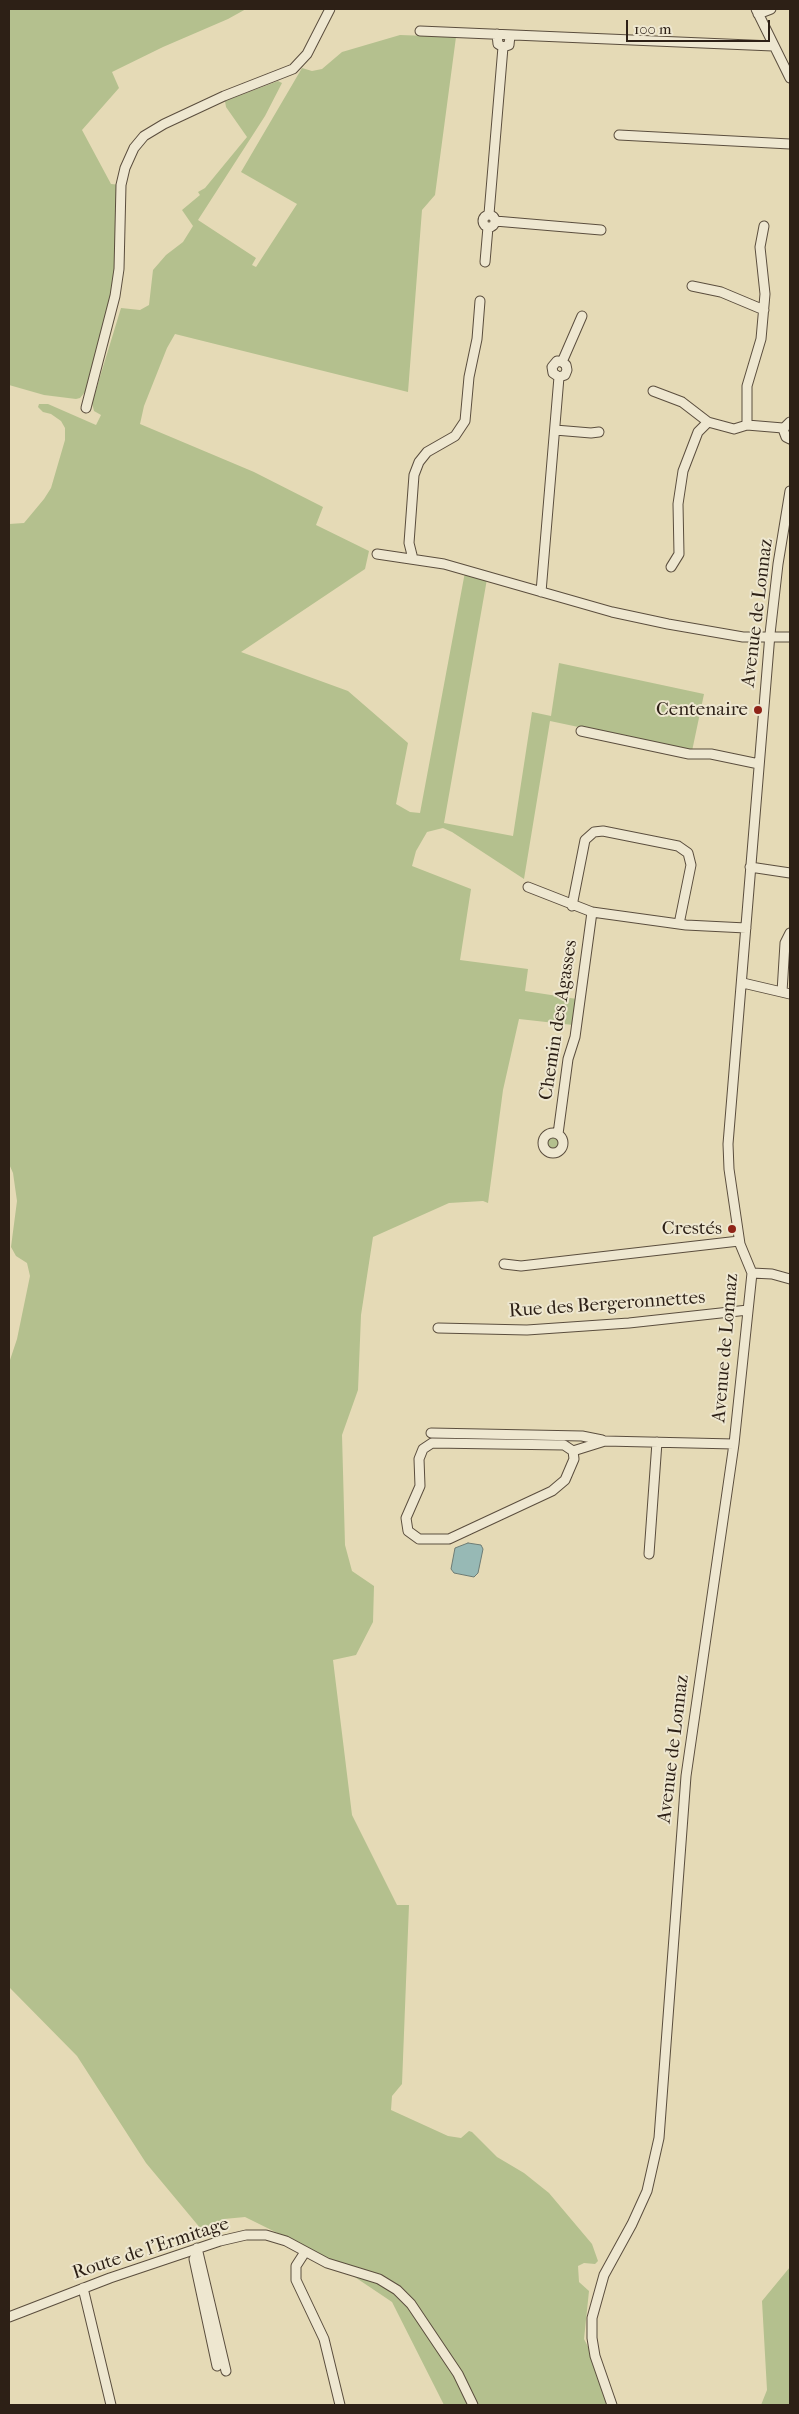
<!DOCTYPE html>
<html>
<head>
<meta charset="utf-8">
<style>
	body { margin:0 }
	#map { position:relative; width:799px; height:2414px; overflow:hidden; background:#e5dab6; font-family:"IM FELL French Canon",serif }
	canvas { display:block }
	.frame { position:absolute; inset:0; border:10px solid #2d2016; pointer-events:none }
	.scale { position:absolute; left:626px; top:20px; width:144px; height:22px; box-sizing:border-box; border:2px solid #2d2016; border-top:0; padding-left:6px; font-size:15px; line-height:18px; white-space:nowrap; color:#2d2016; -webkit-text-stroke:4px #eee7d0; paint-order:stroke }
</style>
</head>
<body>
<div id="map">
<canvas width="799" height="2414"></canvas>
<div class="frame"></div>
<div class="scale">100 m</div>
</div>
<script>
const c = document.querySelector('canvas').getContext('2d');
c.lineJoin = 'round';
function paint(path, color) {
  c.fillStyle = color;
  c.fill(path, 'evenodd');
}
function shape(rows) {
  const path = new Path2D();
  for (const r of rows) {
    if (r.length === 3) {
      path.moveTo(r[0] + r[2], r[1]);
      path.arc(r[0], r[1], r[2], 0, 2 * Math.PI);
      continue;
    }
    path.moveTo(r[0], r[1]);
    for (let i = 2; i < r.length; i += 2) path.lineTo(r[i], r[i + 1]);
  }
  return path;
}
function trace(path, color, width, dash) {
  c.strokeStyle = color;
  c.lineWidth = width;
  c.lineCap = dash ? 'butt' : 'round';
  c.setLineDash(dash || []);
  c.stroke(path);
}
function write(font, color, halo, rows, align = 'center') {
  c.font = font + ' "IM FELL French Canon",serif';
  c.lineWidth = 4;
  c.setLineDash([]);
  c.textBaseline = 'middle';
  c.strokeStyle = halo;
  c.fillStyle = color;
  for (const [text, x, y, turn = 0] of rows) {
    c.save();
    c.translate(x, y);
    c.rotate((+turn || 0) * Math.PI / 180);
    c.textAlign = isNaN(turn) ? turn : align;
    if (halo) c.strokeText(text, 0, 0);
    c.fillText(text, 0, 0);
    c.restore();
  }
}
const green = shape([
	[9,9,246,9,228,19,163,47,112,72,119,88,82,130,111,184,121,185,119,262,85,392,80,398,76,399,44,395,9,385],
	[400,35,456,37,435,195,422,210,408,392,175,334,167,348,144,406,140,424,254,472,323,507,316,525,369,551,365,569,241,652,348,691,408,743,396,804,410,812,420,813,465,572,487,579,444,823,513,836,532,712,551,716,559,663,704,694,692,751,550,721,524,879,452,832,443,828,427,832,416,851,412,866,471,889,460,960,528,969,525,991,577,999,573,1025,519,1019,503,1090,488,1203,483,1201,449,1203,373,1237,361,1315,358,1390,342,1435,345,1545,352,1571,374,1586,373,1622,356,1655,333,1660,352,1815,397,1905,409,1905,402,2084,392,2096,391,2110,448,2136,461,2138,469,2131,472,2132,497,2157,524,2173,549,2193,592,2244,598,2261,595,2264,584,2263,578,2266,579,2282,589,2291,584,2339,618,2405,444,2405,392,2302,322,2255,245,2217,224,2219,201,2229,146,2163,77,2056,9,1987,9,1363,17,1339,30,1276,27,1263,16,1256,11,1247,17,1201,13,1173,9,1164,9,524,24,523,44,499,51,488,65,440,65,428,61,421,51,414,43,412,38,407,39,404,48,404,96,425,101,415,94,411,92,403,121,308,140,310,149,305,153,270,166,255,183,242,193,226,182,210,200,195,198,192,205,188,247,137,226,107,225,101,278,81,282,83,265,116,198,220,256,258,252,265,256,267,297,204,241,172,302,68,312,71,322,69,342,52],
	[553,1143,7],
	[790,2267,790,2405,761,2405,767,2390,762,2301]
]);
const water = shape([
	[468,1543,481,1545,483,1549,478,1573,474,1577,454,1573,451,1569,455,1548,468,1543]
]);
const street = shape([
	[756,9,790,78],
	[758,14,771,9],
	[420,31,773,46],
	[497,34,498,44,503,47,509,45,510,35],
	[619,135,790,144],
	[489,214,503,47],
	[489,221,6],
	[495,221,601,230],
	[485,262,488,227],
	[692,286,721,292,764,310],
	[562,362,582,316],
	[559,377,553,373,552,367,557,361,562,362],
	[559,377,565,375,567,370,566,365,562,362],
	[653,391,682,402,708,422],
	[86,408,115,296,119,269,121,185,125,168,134,148,144,136,164,124,224,96,293,69,307,54,330,9],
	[790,422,783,429,786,437,790,439],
	[747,425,747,386,761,339,765,294,760,247,764,226],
	[555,430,591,433,599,432],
	[377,554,444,564,612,612,668,624,743,637,790,637],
	[413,559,409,543,414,475,419,462,427,452,455,436,465,421,469,377,477,339,480,301],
	[671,567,679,554,678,504,683,471,698,432,708,422,734,429,747,425,783,428],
	[541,592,559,377],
	[581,731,689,754,711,754,759,764],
	[750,867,790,873],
	[528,887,592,912,686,925,746,928],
	[572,906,585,840,594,832,603,831,678,846,688,853,691,865,679,924],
	[743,983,790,994],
	[782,992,785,943,790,933],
	[553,1143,10],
	[558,1134,568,1059,575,1037,592,912],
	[504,1264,521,1266,739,1241],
	[752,1273,772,1274,790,1279],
	[438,1328,527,1330,629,1323,748,1310],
	[431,1433,582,1436,602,1440],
	[573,1451,574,1459,565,1480,552,1491,449,1539,419,1539,408,1531,406,1518,420,1486,419,1459,423,1449,432,1443,564,1445,573,1451,605,1441,734,1444],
	[649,1554,657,1442],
	[197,2248,226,2371],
	[305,2252,296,2266,296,2280,324,2339,340,2405],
	[194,2259,217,2366],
	[83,2288,111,2405],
	[9,2317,110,2278,220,2241,246,2235,266,2235,286,2241,327,2263,379,2279,397,2290,411,2304,458,2374,473,2405],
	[612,2405,595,2356,592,2338,592,2318,604,2275,632,2224,647,2191,659,2138,686,1776,734,1444,752,1273,740,1244,729,1169,728,1144,770,634,778,564,790,491]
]);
const markers = [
	[758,710,5,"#8f2418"],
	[732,1229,5,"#8f2418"]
];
const streetNames = [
	["Avenue de Lonnaz",758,613,-83],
	["Chemin des Agasses",559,1020,-81],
	["Rue des Bergeronnettes",607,1305,-4],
	["Avenue de Lonnaz",726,1348,-85],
	["Avenue de Lonnaz",674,1749,-83],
	["Route de l'Ermitage",151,2249,-18]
];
const poiNames = [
	["Centenaire",748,710],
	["Crestés",722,1229]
];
paint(green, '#b4c08e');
paint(water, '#97b9b5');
trace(water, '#6d7c75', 1);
trace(street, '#5b4e3e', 11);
trace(street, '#eee7d0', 9);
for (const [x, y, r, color] of markers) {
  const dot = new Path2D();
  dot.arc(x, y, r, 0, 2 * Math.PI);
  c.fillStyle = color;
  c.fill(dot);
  trace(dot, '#eee7d0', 2);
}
write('19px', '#2d2016', '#eee7d0', streetNames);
write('19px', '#2d2016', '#eee7d0', poiNames, 'right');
</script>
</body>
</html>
